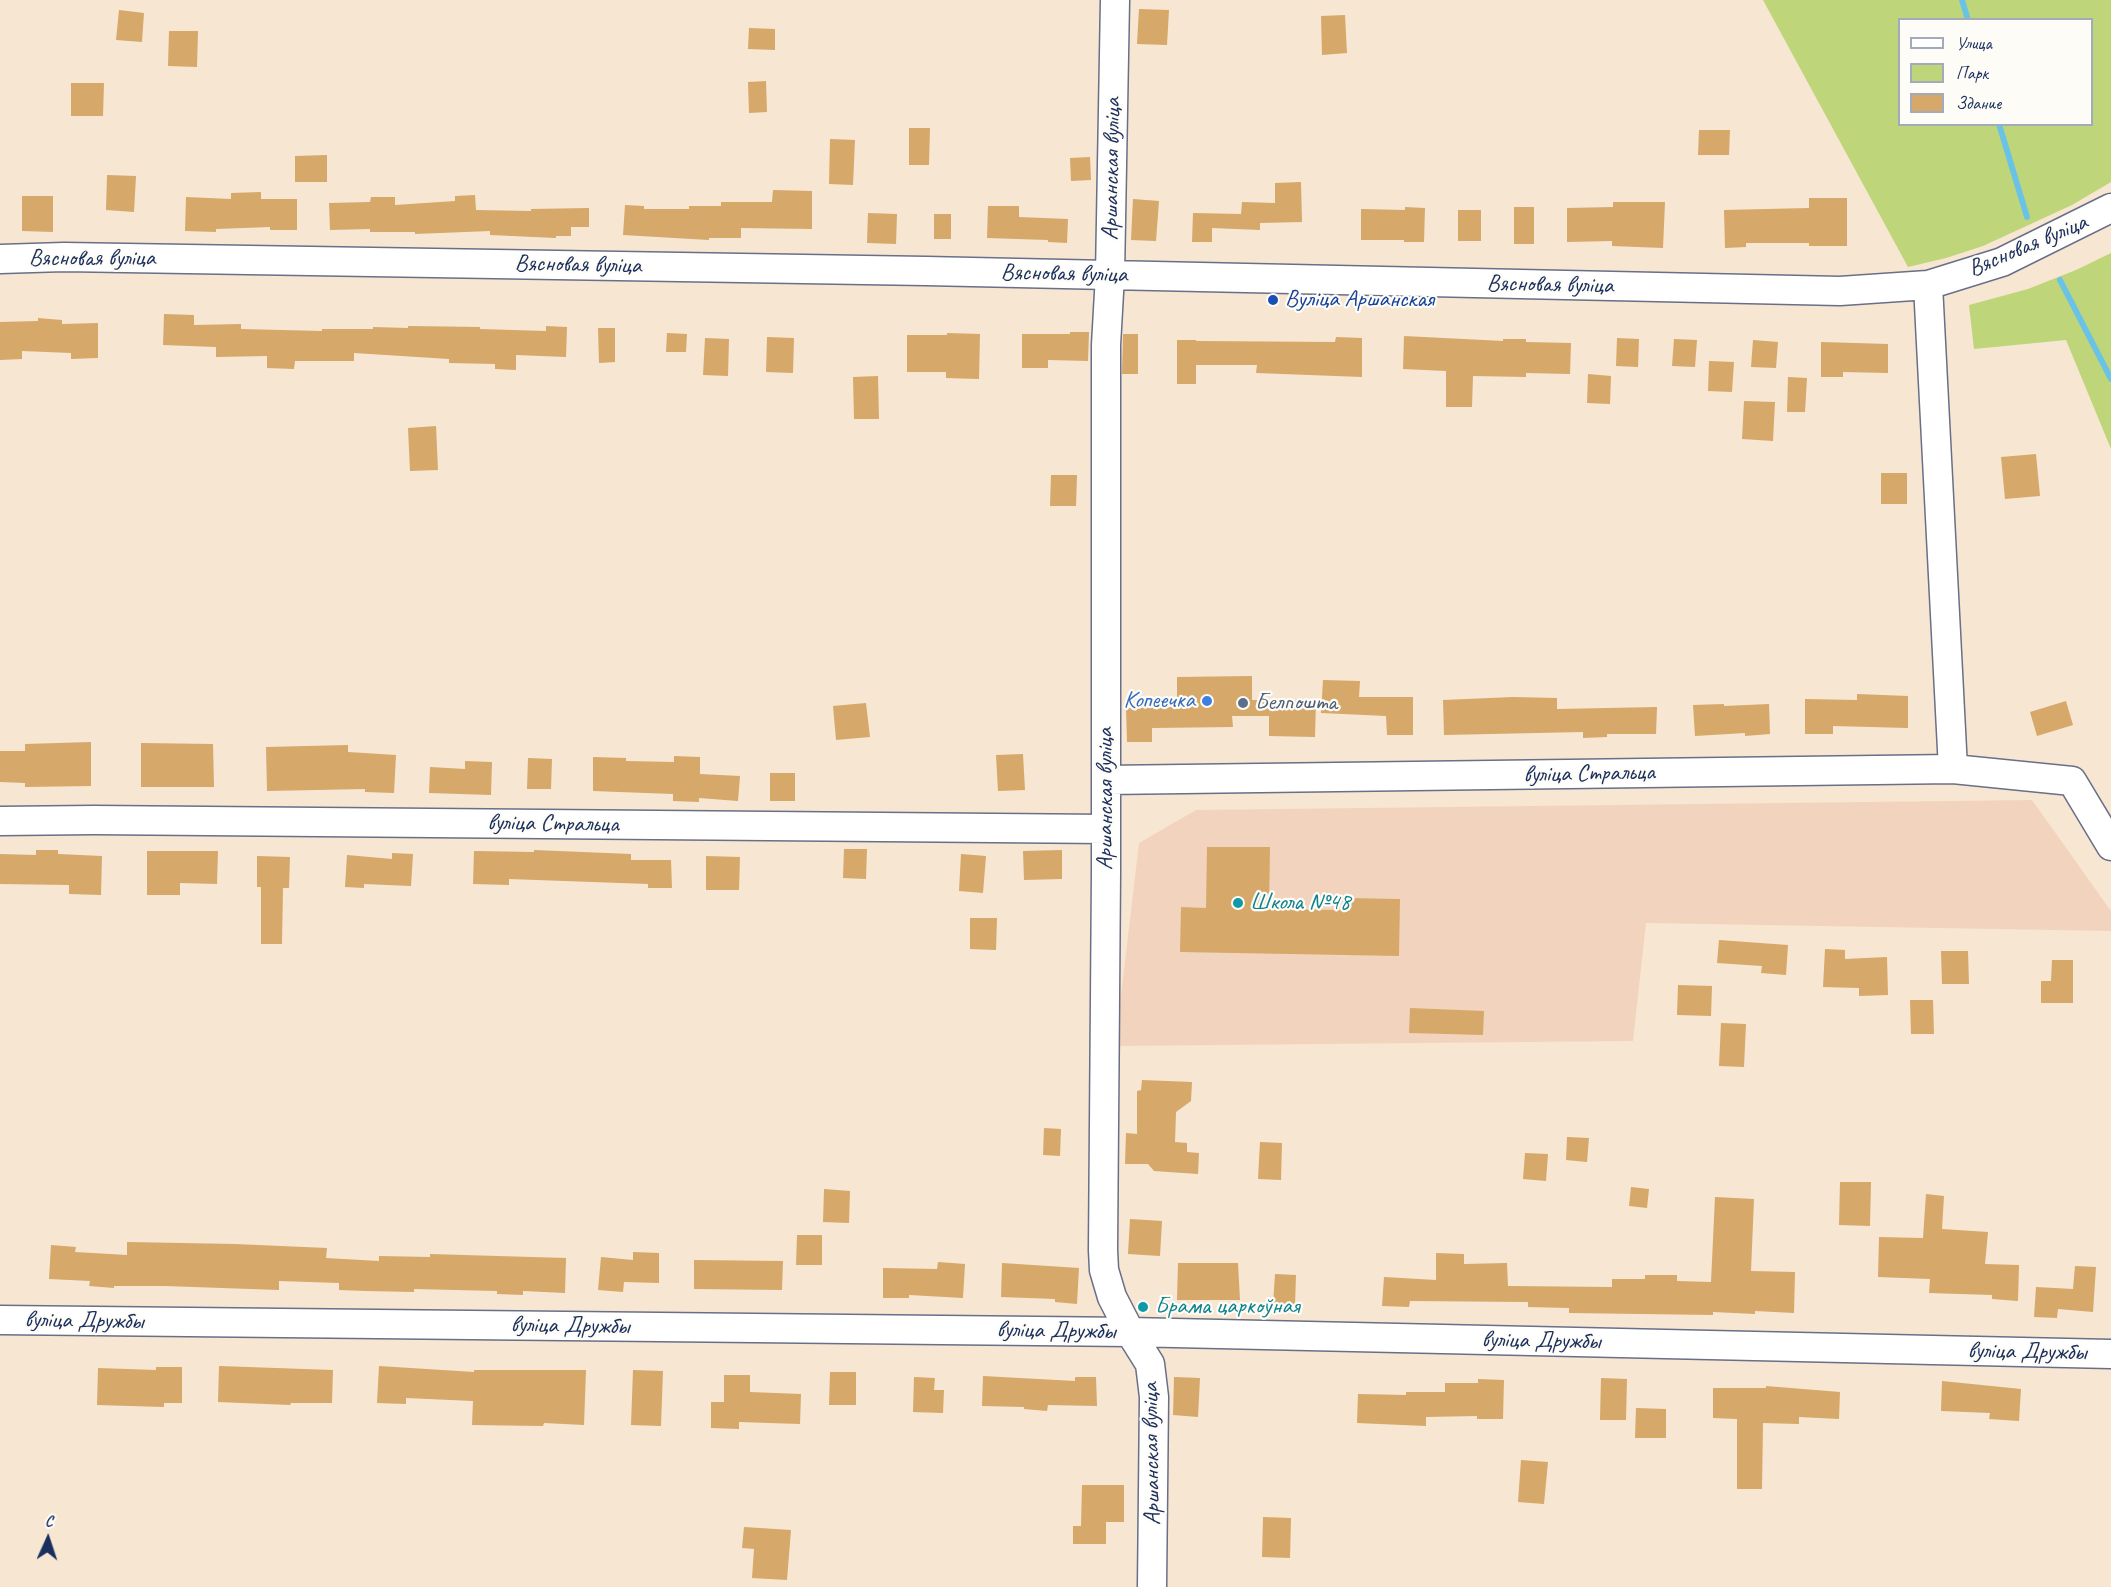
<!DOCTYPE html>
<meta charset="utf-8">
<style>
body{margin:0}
#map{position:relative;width:2111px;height:1587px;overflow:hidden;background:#f7e6d2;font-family:Caveat,sans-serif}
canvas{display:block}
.legend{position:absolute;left:1898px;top:18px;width:195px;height:108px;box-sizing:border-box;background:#fdfcf7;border:2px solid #a3aaba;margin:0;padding:8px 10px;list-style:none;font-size:18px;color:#1b2f5e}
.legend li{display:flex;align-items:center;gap:12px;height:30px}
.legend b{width:30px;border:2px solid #a3aaba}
.north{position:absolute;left:18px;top:1509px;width:60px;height:60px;-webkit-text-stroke:4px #fdfcf7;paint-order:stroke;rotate:3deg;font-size:16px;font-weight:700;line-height:24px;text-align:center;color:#1b2f5e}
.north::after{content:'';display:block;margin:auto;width:21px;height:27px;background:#1b2f5e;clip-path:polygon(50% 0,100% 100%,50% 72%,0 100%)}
</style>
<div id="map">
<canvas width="2111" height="1587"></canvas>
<ul class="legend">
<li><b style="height:8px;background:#fff"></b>Улица</li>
<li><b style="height:16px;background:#bfd579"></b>Парк</li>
<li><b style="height:16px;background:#d6a869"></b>Здание</li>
</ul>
<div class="north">С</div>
</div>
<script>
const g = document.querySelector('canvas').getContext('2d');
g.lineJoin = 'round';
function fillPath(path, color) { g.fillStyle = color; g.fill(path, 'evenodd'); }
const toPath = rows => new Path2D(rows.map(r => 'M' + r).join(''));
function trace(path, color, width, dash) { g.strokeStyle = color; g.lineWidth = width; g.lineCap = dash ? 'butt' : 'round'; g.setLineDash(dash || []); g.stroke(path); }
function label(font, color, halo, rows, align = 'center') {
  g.font = font + ' Caveat,sans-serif'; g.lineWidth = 4.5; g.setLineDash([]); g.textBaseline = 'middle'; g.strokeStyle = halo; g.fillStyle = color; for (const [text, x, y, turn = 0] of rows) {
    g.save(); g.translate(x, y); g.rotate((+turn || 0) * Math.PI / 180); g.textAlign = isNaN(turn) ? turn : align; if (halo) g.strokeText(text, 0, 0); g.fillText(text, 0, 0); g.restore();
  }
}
fillPath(toPath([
 [2032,800,2111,911,2111,931,1646,923,1633,1041,1115,1046,1139,843,1196,810]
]), '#f2d4be');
fillPath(toPath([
 [1763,0,2111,0,2111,182,2072,205,1983,246,1946,258,1908,267],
 [1900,20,2092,20,2092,124,1900,124],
 [2111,253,2111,449,2066,340,1974,349,1969,305,2028,289,2076,270]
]), '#bfd579');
trace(toPath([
 [1962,0,1968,20],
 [1999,124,2027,217],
 [2060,280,2111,379]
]), '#6ac3e7', 6);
fillPath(toPath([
 [1139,9,1169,10,1167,45,1137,44],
 [119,10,144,13,142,42,116,40],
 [1345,15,1347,53,1322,55,1321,16],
 [749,28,775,29,775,50,748,49],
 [169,31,198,31,197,67,168,66],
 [766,81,767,112,749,113,748,82],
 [71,83,104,83,103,116,71,116],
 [909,128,930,128,929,165,909,165],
 [1699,130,1730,130,1729,155,1698,155],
 [830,139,855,140,853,185,829,184],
 [327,155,327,182,295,182,295,156],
 [1090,157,1091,180,1071,181,1070,158],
 [107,175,136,176,134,212,106,210],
 [1301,182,1302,222,1260,223,1260,230,1212,228,1212,242,1192,242,1193,213,1241,214,1242,202,1275,203,1275,183],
 [773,190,812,191,812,229,741,228,741,238,709,238,709,240,623,235,625,205,644,206,644,209,689,209,689,206,721,206,721,202,772,202],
 [261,192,261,199,297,199,297,230,270,230,270,227,216,229,216,232,185,231,186,197,231,199,231,193],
 [475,195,476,210,531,211,531,209,589,208,589,227,571,227,571,236,556,236,556,238,490,235,490,231,415,234,415,232,370,232,370,229,330,230,329,203,370,202,371,197,395,197,395,205,455,201,455,196],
 [22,196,53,196,53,232,22,231],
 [1809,198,1847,198,1847,246,1809,246,1809,243,1746,243,1746,247,1725,248,1724,210,1809,208],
 [1133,199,1159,201,1156,241,1131,240],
 [1613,202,1665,202,1663,248,1612,246,1612,241,1567,242,1567,208,1613,207],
 [988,206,1019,206,1019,217,1068,219,1067,243,1048,242,1048,240,987,238],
 [1405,207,1425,208,1424,242,1404,242,1404,240,1361,240,1361,209,1405,210],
 [1514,207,1534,207,1534,244,1514,244],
 [1458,210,1481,210,1481,241,1458,241],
 [868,213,897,214,896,244,867,243],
 [934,214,951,214,951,239,934,239],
 [164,314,194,315,194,325,241,324,241,329,322,331,322,329,373,329,373,327,408,328,408,326,480,327,480,329,546,331,546,326,567,327,566,357,516,355,516,370,495,369,495,364,449,363,449,359,354,353,354,361,295,361,294,369,267,368,267,356,216,357,216,347,163,345],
 [38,318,62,320,62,324,98,323,98,358,71,359,71,353,22,351,22,359,0,360,0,322,38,321],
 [598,328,615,328,615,362,599,363],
 [1070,332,1089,332,1088,361,1048,360,1048,368,1022,368,1022,334,1070,334],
 [667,333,687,334,686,352,666,352],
 [947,333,980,334,979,379,946,378,946,372,907,372,907,335,947,335],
 [1123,334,1138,334,1138,374,1122,374],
 [1404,336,1503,341,1503,339,1526,339,1526,342,1571,343,1570,374,1526,373,1526,377,1473,376,1472,407,1446,407,1446,371,1403,369],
 [767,337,794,338,793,373,766,372],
 [1336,337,1362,338,1362,377,1256,373,1257,365,1196,365,1196,384,1177,384,1177,340,1196,340,1196,341,1335,342],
 [705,338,729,339,728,376,703,375],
 [1617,338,1639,339,1638,367,1616,366],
 [1674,339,1697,340,1695,367,1672,366],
 [1753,340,1778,342,1776,368,1751,367],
 [1821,342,1888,344,1888,373,1843,372,1843,377,1821,377],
 [1709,361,1734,362,1732,392,1708,391],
 [1588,374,1611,376,1610,404,1587,403],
 [878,376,879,419,854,419,853,377],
 [1788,377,1807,378,1805,412,1787,412],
 [1744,401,1775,402,1773,441,1742,439],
 [436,426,438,470,410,471,408,428],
 [2036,454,2040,496,2005,499,2001,457],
 [1881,473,1907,473,1907,504,1881,504],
 [1051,475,1077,475,1076,506,1050,506],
 [1252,676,1252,700,1316,701,1315,737,1269,736,1269,716,1232,716,1233,727,1152,728,1152,742,1127,742,1126,708,1177,707,1177,677],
 [1323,680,1360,681,1359,697,1413,697,1413,735,1387,735,1386,716,1321,713],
 [1857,694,1908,696,1908,728,1833,726,1833,734,1805,734,1805,699,1857,700],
 [1513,697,1557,698,1557,709,1657,707,1656,734,1607,734,1607,737,1583,738,1583,732,1444,735,1443,700],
 [2066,701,2073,725,2037,736,2030,712],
 [866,703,870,737,836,740,833,706],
 [1724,704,1724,706,1769,704,1770,734,1745,736,1745,733,1695,736,1693,705],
 [91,742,91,786,25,787,25,783,0,782,0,751,25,751,25,744],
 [141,743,213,744,214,787,141,787],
 [348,745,348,752,396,755,394,793,365,792,365,789,267,791,266,747],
 [1023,754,1025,790,998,791,996,755],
 [674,756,700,757,700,774,740,776,738,801,699,798,699,802,673,801,673,794,593,791,593,757,626,758,626,761,674,762],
 [528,758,552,759,551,789,527,789],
 [465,761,492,762,491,795,429,793,430,767,465,769],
 [770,773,795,773,795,801,770,801],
 [1207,847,1270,847,1269,909,1345,910,1345,898,1400,899,1399,956,1180,952,1181,907,1206,908],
 [844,849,867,849,866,879,843,878],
 [36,850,58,850,58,854,102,856,101,895,69,894,69,885,0,884,0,854,36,855],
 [534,850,631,854,631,860,671,860,672,888,648,888,648,884,509,879,509,885,473,884,474,851,534,852],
 [1062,850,1062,879,1024,880,1023,851],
 [147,851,218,851,217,884,180,883,180,895,147,895],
 [392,853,413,854,411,886,364,884,364,888,345,887,347,855,392,859],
 [961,854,986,856,983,893,959,891],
 [257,856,290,857,289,888,283,888,282,944,261,944,261,887,257,887],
 [706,856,740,857,739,890,706,890],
 [970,918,997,918,996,950,970,949],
 [1719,940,1788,945,1786,975,1761,973,1762,966,1717,963],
 [1825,949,1845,950,1845,959,1887,957,1888,995,1859,996,1859,988,1823,987],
 [1941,951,1968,951,1969,984,1942,984],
 [2052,960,2073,960,2073,1003,2041,1003,2041,981,2051,981],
 [1678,985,1712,986,1711,1016,1677,1015],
 [1910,1000,1933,1000,1934,1034,1911,1034],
 [1410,1008,1484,1011,1483,1035,1409,1033],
 [1721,1023,1746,1024,1744,1067,1719,1066],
 [1142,1080,1192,1082,1191,1101,1176,1112,1175,1142,1187,1143,1187,1152,1199,1153,1198,1174,1154,1171,1148,1164,1125,1164,1126,1133,1137,1134,1137,1091,1141,1090],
 [1044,1128,1061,1129,1060,1156,1043,1155],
 [1567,1137,1589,1138,1587,1162,1566,1160],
 [1260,1142,1282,1143,1281,1180,1258,1179],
 [1525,1153,1548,1154,1546,1181,1523,1179],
 [1840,1182,1871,1182,1870,1226,1839,1225],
 [1631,1187,1649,1189,1647,1208,1629,1206],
 [824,1189,850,1191,849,1223,823,1222],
 [1926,1194,1944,1196,1942,1229,1988,1232,1985,1264,2019,1265,2018,1301,1992,1299,1992,1295,1929,1293,1930,1279,1878,1277,1879,1237,1923,1238],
 [1715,1197,1754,1199,1751,1271,1795,1272,1794,1313,1755,1311,1755,1314,1713,1312,1713,1315,1569,1313,1569,1308,1528,1307,1528,1302,1410,1301,1409,1307,1382,1306,1384,1277,1436,1280,1436,1253,1464,1254,1464,1264,1507,1263,1508,1286,1612,1287,1612,1279,1645,1279,1645,1275,1677,1275,1677,1281,1711,1282],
 [1130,1219,1162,1221,1160,1256,1128,1254],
 [797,1235,822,1235,822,1265,796,1265],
 [127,1242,235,1244,327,1248,326,1258,379,1261,379,1256,430,1257,430,1254,566,1258,565,1293,523,1291,523,1295,497,1294,497,1291,414,1289,414,1292,366,1291,339,1290,339,1283,279,1281,279,1290,165,1286,114,1286,114,1288,89,1286,90,1281,49,1279,51,1245,76,1247,75,1252,127,1255],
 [633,1252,659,1253,659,1283,624,1282,623,1292,598,1290,601,1257,633,1260],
 [694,1260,783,1261,782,1290,694,1289],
 [938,1262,965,1264,963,1298,909,1295,909,1298,883,1298,883,1268,937,1269],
 [1002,1263,1079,1268,1077,1304,1055,1302,1055,1299,1001,1297],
 [1178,1263,1238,1263,1240,1300,1177,1300],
 [2075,1266,2096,1267,2093,1312,2058,1309,2057,1318,2034,1317,2036,1287,2073,1289],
 [1275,1274,1296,1275,1295,1306,1273,1305],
 [219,1366,333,1370,332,1403,291,1403,290,1405,218,1402],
 [379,1366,474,1372,474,1370,586,1370,584,1425,544,1423,543,1426,472,1425,473,1401,406,1398,406,1404,377,1403],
 [156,1367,182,1367,182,1403,164,1403,164,1407,97,1405,98,1368,156,1370],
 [633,1370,663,1371,661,1426,631,1425],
 [830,1372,856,1372,856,1405,829,1405],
 [724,1375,750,1375,750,1392,801,1394,800,1424,739,1422,739,1429,711,1428,711,1402,724,1402],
 [983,1376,1075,1381,1075,1377,1096,1377,1097,1406,1048,1405,1047,1411,1024,1409,1024,1407,982,1406],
 [914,1377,935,1378,934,1390,944,1390,943,1413,913,1412],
 [1174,1377,1200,1378,1198,1417,1173,1415],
 [1601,1378,1627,1379,1626,1420,1600,1420],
 [1478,1379,1504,1380,1503,1419,1477,1419,1477,1416,1426,1417,1426,1426,1357,1423,1358,1394,1406,1395,1406,1392,1445,1392,1445,1383,1478,1383],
 [1942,1381,2021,1389,2019,1421,1989,1419,1990,1413,1941,1411],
 [1766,1386,1840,1392,1839,1419,1799,1417,1799,1424,1763,1423,1762,1489,1737,1489,1737,1419,1713,1418,1713,1388,1766,1388],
 [1636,1408,1666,1409,1666,1438,1635,1438],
 [1521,1460,1548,1462,1544,1504,1518,1502],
 [1082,1485,1124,1485,1124,1522,1106,1522,1106,1544,1073,1544,1073,1526,1081,1526],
 [1263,1517,1291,1518,1290,1558,1262,1557],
 [744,1527,791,1530,787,1580,752,1578,754,1549,742,1548]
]), '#d6a869');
const minor = toPath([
 [1115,0,1110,275,1106,345,1106,872,1103,1250,1104,1270,1112,1297,1130,1332,1150,1364,1154,1397,1152,1587],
 [0,259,64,257,926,271,1840,291,1928,285,2002,262,2111,208],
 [1928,285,1953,769],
 [1106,780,1953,769,2072,781,2111,846],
 [0,821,94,820,1106,829],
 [0,1320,1130,1332,2111,1354]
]);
trace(minor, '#686f87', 31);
trace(minor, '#fff', 28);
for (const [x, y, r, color] of [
 [1273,300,6,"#1a4fb4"],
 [1207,701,6,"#3f7fe0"],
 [1243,703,6,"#5c6f8a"],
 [1238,903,6,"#0f9aa8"],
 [1143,1307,6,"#0f9aa8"]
]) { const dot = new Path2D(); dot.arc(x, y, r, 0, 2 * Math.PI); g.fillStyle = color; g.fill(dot); trace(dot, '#fdfcf7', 2); }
label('24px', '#1b2f5e', '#fdfcf7', [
 ["Аршанская вуліца",1112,169,-89],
 ["Вясновая вуліца",2028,246,-23],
 ["Вясновая вуліца",92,259],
 ["Вясновая вуліца",578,265,1],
 ["Вясновая вуліца",1064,274,1],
 ["Вясновая вуліца",1550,285,1],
 ["вуліца Стральца",1589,774,-1],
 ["Аршанская вуліца",1106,799,-90],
 ["вуліца Стральца",553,824,1],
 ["вуліца Дружбы",84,1321,1],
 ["вуліца Дружбы",570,1326,1],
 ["вуліца Дружбы",1056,1331,1],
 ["вуліца Дружбы",1541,1341,1],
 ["вуліца Дружбы",2027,1352,1],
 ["Аршанская вуліца",1152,1454,-91]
]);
label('24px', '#164399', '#fdfcf7', [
 ["Вуліца Аршанская",1285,300]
], 'left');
label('24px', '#366cbe', '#fdfcf7', [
 ["Копеечка",1195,701]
], 'right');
label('24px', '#4e5e75', '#fdfcf7', [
 ["Белпошта",1255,703]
], 'left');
label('24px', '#0d838f', '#fdfcf7', [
 ["Школа №48",1250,903],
 ["Брама царкоўная",1155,1307]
], 'left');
</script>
